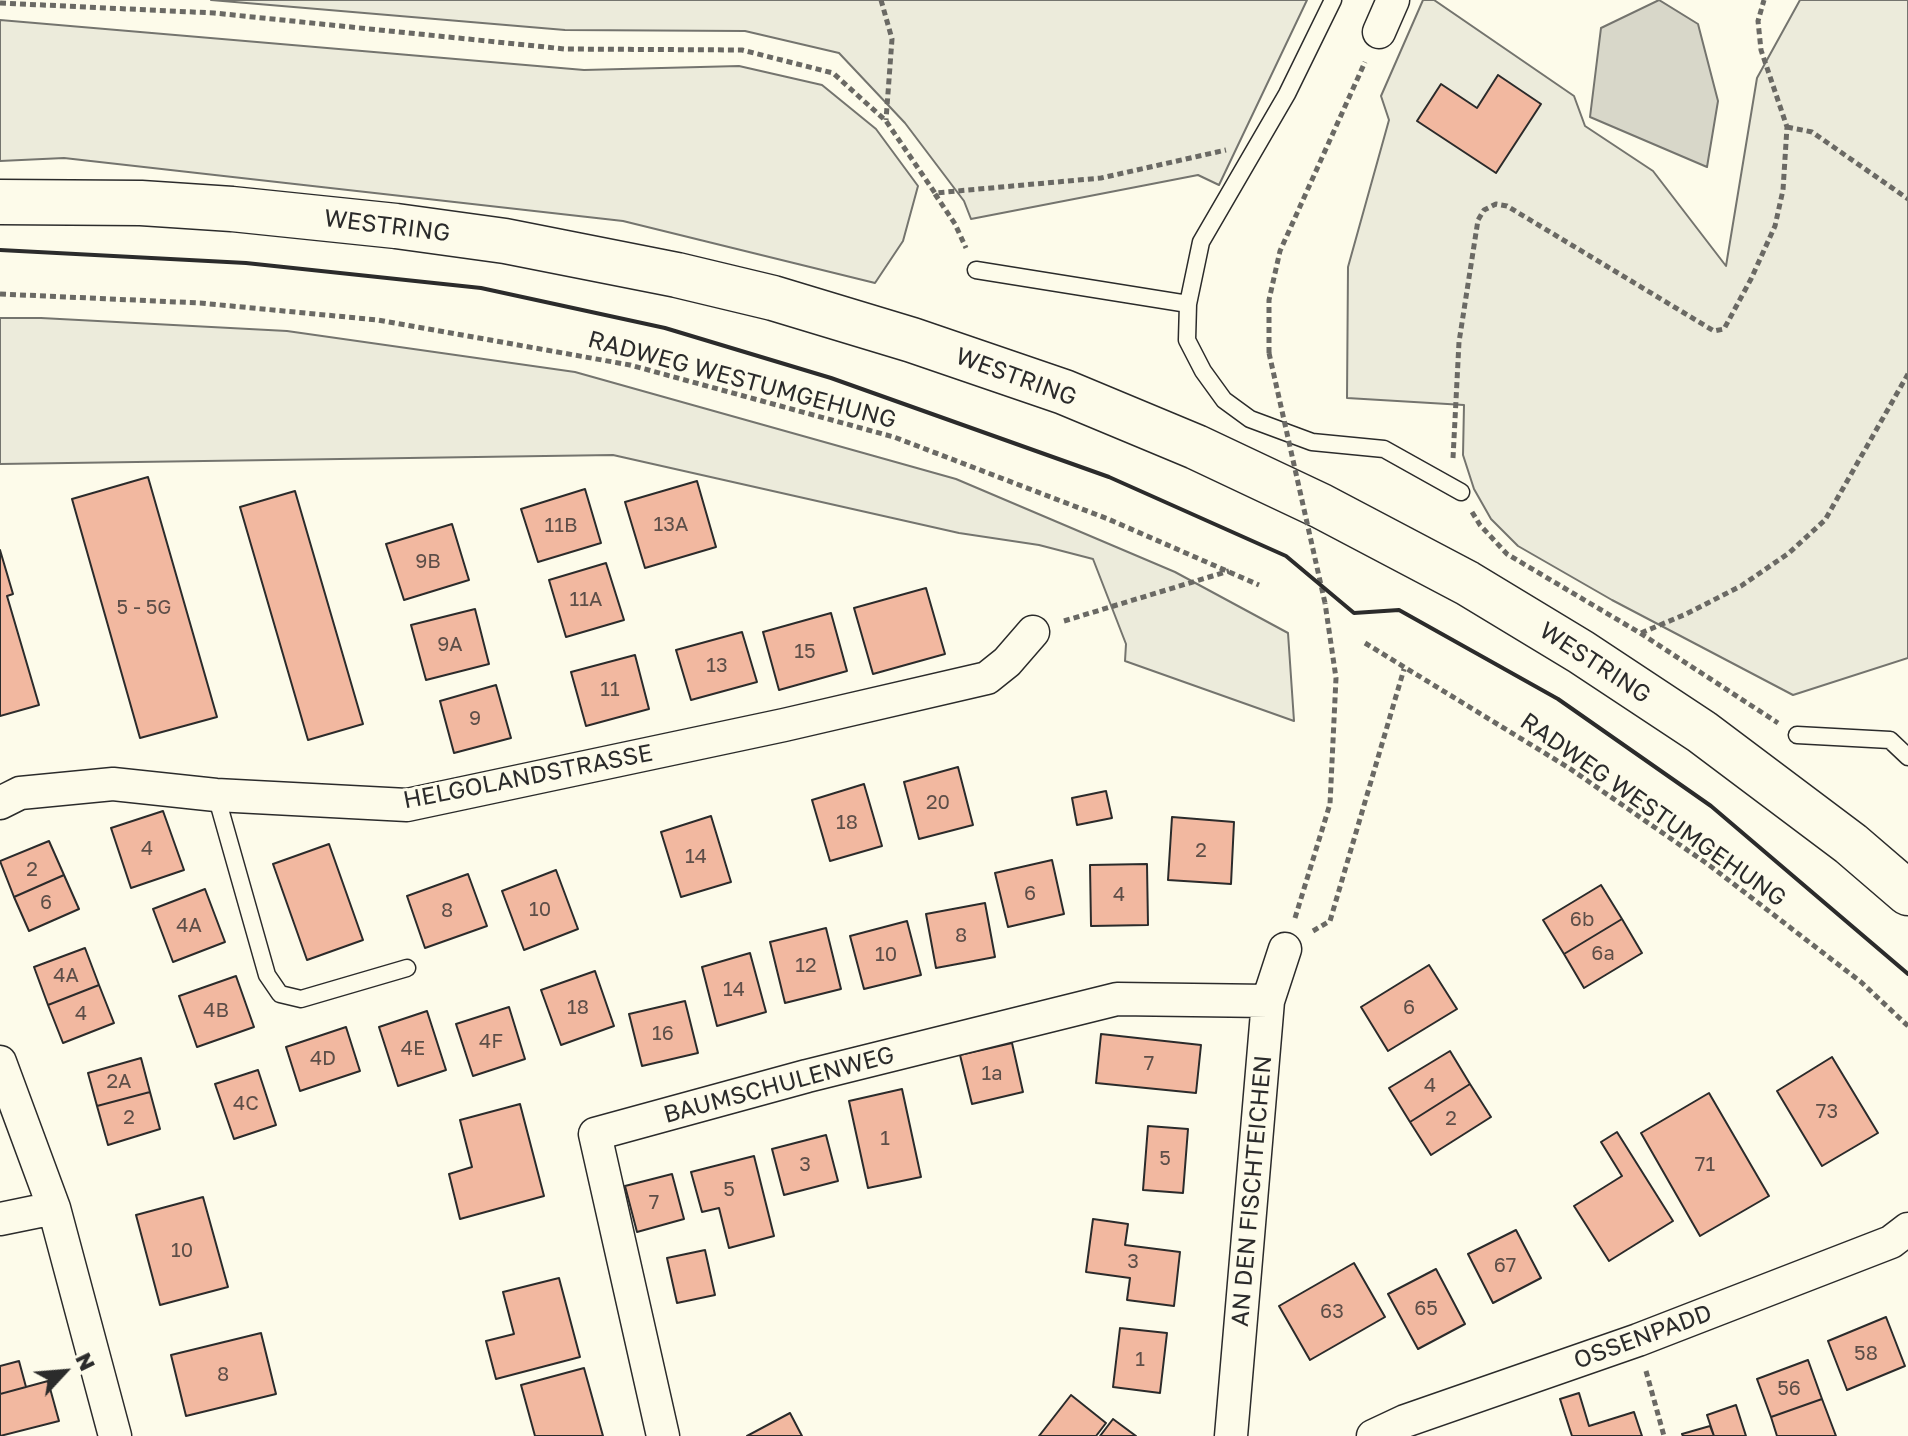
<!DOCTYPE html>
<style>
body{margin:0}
#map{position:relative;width:1908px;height:1436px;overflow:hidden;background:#fdfbea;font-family:"Golos Text",sans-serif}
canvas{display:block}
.north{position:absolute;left:24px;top:1332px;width:80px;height:80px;-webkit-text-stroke:6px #fdfbea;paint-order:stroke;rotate:64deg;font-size:22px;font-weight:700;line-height:32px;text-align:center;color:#2b2b2b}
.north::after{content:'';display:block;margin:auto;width:28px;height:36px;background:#2b2b2b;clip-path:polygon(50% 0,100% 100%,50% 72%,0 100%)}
</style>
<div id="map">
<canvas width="1908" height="1436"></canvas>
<div class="north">N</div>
</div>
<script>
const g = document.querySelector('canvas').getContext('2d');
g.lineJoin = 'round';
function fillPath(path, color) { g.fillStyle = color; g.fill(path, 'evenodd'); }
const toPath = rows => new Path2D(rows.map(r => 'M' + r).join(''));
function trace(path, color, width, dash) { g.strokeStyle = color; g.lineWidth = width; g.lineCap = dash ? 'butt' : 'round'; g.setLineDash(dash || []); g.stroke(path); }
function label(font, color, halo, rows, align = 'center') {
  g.font = font + ' "Golos Text",sans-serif'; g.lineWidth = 6; g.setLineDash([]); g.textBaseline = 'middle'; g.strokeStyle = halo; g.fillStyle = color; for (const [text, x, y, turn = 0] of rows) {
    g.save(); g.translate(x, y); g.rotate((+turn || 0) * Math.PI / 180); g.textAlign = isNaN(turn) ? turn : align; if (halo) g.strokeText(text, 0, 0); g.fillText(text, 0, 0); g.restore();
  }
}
const green = toPath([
 [211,0,1307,0,1219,185,1198,175,971,219,964,201,905,123,839,53,745,31,565,30,211,0],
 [1423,0,1434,0,1574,96,1585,126,1653,171,1726,266,1757,78,1800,0,1908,0,1908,658,1793,695,1612,600,1518,546,1491,519,1474,489,1463,455,1464,405,1347,398,1348,267,1389,120,1381,96,1423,0],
 [0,20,584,70,739,66,822,85,876,129,918,186,903,241,875,283,623,221,64,158,0,161,0,20],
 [0,318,41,318,287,331,575,372,956,479,1175,572,1288,633,1294,721,1125,661,1126,644,1093,559,1039,545,959,533,613,455,0,464,0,318]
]);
fillPath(green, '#ecebdb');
trace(green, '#74746e', 2);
const water = toPath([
 [1659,0,1698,24,1718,101,1707,167,1590,117,1601,28,1659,0]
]);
fillPath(water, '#d8d7c9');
trace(water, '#74746e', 2);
const building = toPath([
 [1498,75,1541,104,1496,173,1417,121,1441,84,1477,108,1498,75],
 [148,477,217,717,140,738,72,499,148,477],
 [697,481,716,547,645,568,625,502,697,481],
 [585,489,601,543,538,562,521,509,585,489],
 [295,491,363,724,308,740,240,507,295,491],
 [452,524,469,580,404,600,386,544,452,524],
 [0,550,13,594,7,596,39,705,0,716,0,550],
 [606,563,624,620,566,637,549,580,606,563],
 [926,588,945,654,873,674,854,608,926,588],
 [475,609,489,664,426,680,411,625,475,609],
 [831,613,847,671,779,690,763,632,831,613],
 [742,632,757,682,691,700,676,650,742,632],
 [635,655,649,709,586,726,571,672,635,655],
 [496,685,511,738,454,753,440,701,496,685],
 [958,767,973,825,919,839,904,782,958,767],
 [864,784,882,846,830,861,812,800,864,784],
 [1106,791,1112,818,1077,825,1072,798,1106,791],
 [163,811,184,870,131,888,111,828,163,811],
 [711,816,731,882,681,897,661,832,711,816],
 [1172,817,1234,822,1231,884,1168,880,1172,817],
 [49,841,64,875,14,897,0,861,49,841],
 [329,844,363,940,307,960,273,864,329,844],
 [1052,860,1064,914,1008,927,995,873,1052,860],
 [1147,864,1148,925,1091,926,1090,865,1147,864],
 [556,870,578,929,524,950,502,891,556,870],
 [468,874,487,926,425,948,407,896,468,874],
 [64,875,79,909,29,931,14,897,64,875],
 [1601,885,1622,919,1564,954,1543,920,1601,885],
 [205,889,225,942,173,962,153,909,205,889],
 [985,903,995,957,936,968,926,914,985,903],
 [1622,919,1642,953,1584,988,1564,954,1622,919],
 [907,921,921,975,864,989,850,936,907,921],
 [826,928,841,989,785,1003,770,942,826,928],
 [85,948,99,985,48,1005,34,967,85,948],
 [750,953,766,1012,717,1026,702,967,750,953],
 [1429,965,1457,1009,1388,1051,1361,1007,1429,965],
 [595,971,614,1026,561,1045,541,990,595,971],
 [236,976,254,1027,197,1047,179,996,236,976],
 [99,985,114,1023,63,1043,48,1005,99,985],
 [685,1001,698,1053,642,1066,629,1014,685,1001],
 [509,1007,525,1059,473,1076,456,1024,509,1007],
 [427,1011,446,1070,398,1086,379,1027,427,1011],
 [346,1027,360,1071,300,1091,286,1047,346,1027],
 [1101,1034,1201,1045,1196,1093,1096,1083,1101,1034],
 [1012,1043,1023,1092,972,1104,960,1055,1012,1043],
 [1450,1051,1470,1084,1410,1122,1389,1088,1450,1051],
 [1832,1057,1878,1133,1822,1166,1777,1091,1832,1057],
 [141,1058,150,1092,97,1106,88,1073,141,1058],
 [258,1070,276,1125,234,1139,215,1084,258,1070],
 [1470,1084,1491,1117,1431,1155,1410,1122,1470,1084],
 [902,1089,921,1177,868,1188,849,1101,902,1089],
 [150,1092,160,1129,108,1145,97,1106,150,1092],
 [1709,1093,1769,1196,1700,1236,1641,1133,1709,1093],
 [520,1104,544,1196,460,1219,449,1174,472,1167,460,1120,520,1104],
 [1148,1126,1188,1129,1183,1193,1143,1190,1148,1126],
 [1617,1132,1673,1221,1609,1261,1574,1206,1622,1176,1601,1142,1617,1132],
 [826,1135,838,1181,784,1195,772,1149,826,1135],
 [754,1156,774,1236,729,1248,719,1208,702,1212,691,1172,754,1156],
 [672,1174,684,1219,637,1232,625,1186,672,1174],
 [203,1197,228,1287,160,1305,136,1215,203,1197],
 [1093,1219,1128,1224,1125,1245,1180,1252,1174,1306,1127,1300,1130,1278,1086,1272,1093,1219],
 [1516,1230,1541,1278,1493,1303,1468,1254,1516,1230],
 [705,1250,715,1295,677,1303,667,1258,705,1250],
 [1354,1263,1385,1317,1310,1360,1279,1306,1354,1263],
 [1436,1269,1465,1324,1418,1349,1388,1294,1436,1269],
 [559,1278,580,1357,496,1379,486,1341,514,1334,503,1292,559,1278],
 [1886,1317,1905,1366,1847,1390,1828,1341,1886,1317],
 [1120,1328,1167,1333,1160,1393,1113,1387,1120,1328],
 [261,1333,276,1394,186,1416,171,1355,261,1333],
 [1808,1360,1822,1399,1771,1417,1757,1379,1808,1360],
 [19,1361,26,1387,0,1394,0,1366,19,1361],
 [584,1368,603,1436,535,1436,521,1385,584,1368],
 [48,1381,59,1421,0,1436,0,1394,48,1381],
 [1579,1393,1589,1426,1634,1412,1642,1436,1572,1436,1560,1399,1579,1393],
 [1071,1395,1106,1423,1096,1436,1039,1436,1071,1395],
 [1822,1399,1836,1436,1777,1436,1771,1417,1822,1399],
 [1736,1405,1746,1436,1714,1436,1707,1415,1736,1405],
 [790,1413,802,1436,747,1436,790,1413],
 [1113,1419,1136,1436,1100,1436,1113,1419],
 [1710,1426,1714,1436,1683,1436,1682,1434,1710,1426]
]);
fillPath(building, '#f2b8a0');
trace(building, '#2b2b2b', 2);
const lane = toPath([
 [1333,0,1287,94,1201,242,1188,304,1187,340,1203,371,1224,400,1250,419,1312,442,1384,449,1461,492],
 [976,270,1188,304],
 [1797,735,1890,740,1908,757],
 [216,795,267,975,280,994,301,999,407,968]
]);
const street = toPath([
 [1379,32,1393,0],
 [0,803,20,793,113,784,216,795,407,805,784,725,987,678,1007,662,1033,632],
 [0,1062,54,1208],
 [0,1219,54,1208,115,1436],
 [663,1436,595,1134,807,1076,1117,999,1268,1001],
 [1231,1436,1268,1001,1285,949],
 [1373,1436,1405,1421,1638,1340,1891,1242,1908,1229]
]);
const primary = toPath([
 [0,202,141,203,232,209,396,226,505,241,677,275,773,298,912,340,1064,392,1196,447,1321,506,1467,583,1581,652,1702,732,1851,844,1908,893]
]);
trace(lane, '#2b2b2b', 19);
trace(street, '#2b2b2b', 35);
trace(primary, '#2b2b2b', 47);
trace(toPath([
 [881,0,892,39,886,120],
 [0,3,214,13,565,49,742,50,833,73,886,121,935,193,1101,178,1226,150],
 [1787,127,1812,132,1908,199],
 [935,194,955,224,966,248],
 [0,294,200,303,378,320,630,365,894,437,1108,519,1259,585],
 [1269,353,1269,300,1280,251,1365,62],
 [1453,458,1459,342,1478,220,1484,210,1496,204,1507,206,1714,331,1724,329,1751,279,1775,226,1783,190,1787,127,1761,50,1758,21,1764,0],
 [1472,512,1480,525,1507,554,1640,633,1778,723],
 [1064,621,1229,571],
 [1641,633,1686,614,1741,586,1789,553,1825,520,1908,374],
 [1365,643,1569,768,1709,865,1861,982,1908,1026],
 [1295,918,1330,804,1336,678,1325,603],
 [1313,931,1330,921,1404,669],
 [1646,1371,1664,1436]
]), '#6a6964', 5, [6, 4]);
trace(lane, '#fdfbea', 16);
trace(street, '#fdfbea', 32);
trace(primary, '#fdfbea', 44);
trace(toPath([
 [1269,353,1325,603]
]), '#6a6964', 5, [6, 4]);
trace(toPath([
 [0,250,246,263,481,288,665,328,831,378,1109,477,1286,556,1354,613,1399,610,1558,699,1711,806,1908,974]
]), '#2b2b2b', 4);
label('20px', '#5d4e48', null, [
 ["13A",671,525],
 ["11B",561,526],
 ["9B",428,562],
 ["11A",586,600],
 ["5 - 5G",144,608],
 ["9A",450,645],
 ["15",805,652],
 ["13",717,666],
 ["11",610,690],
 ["9",475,719],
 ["20",938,803],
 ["18",847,823],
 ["4",147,849],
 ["2",1201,851],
 ["14",696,857],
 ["2",32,870],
 ["6",1030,894],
 ["4",1119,895],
 ["6",46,903],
 ["10",540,910],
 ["8",447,911],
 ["6b",1582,920],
 ["4A",189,926],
 ["8",961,936],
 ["6a",1603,954],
 ["10",886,955],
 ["12",806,966],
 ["4A",66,976],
 ["14",734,990],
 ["18",578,1008],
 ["6",1409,1008],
 ["4B",216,1011],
 ["4",81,1014],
 ["16",663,1034],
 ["4F",491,1042],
 ["4E",413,1049],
 ["4D",323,1059],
 ["7",1149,1064],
 ["1a",992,1074],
 ["2A",119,1082],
 ["4",1430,1086],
 ["4C",246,1104],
 ["73",1827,1112],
 ["2",129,1118],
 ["2",1451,1119],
 ["1",885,1139],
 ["5",1165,1159],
 ["3",805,1165],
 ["71",1705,1165],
 ["5",729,1190],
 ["7",654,1203],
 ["10",182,1251],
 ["3",1133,1262],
 ["67",1505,1266],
 ["65",1426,1309],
 ["63",1332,1312],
 ["58",1866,1354],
 ["1",1140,1360],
 ["8",223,1375],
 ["56",1789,1389]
]);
label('24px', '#2b2b2b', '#fdfbea', [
 ["WESTRING",387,226,7],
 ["WESTRING",1016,377,20],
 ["RADWEG WESTUMGEHUNG",742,380,15],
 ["WESTRING",1595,663,33],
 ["HELGOLANDSTRASSE",528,777,-11],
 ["RADWEG WESTUMGEHUNG",1653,810,35],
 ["BAUMSCHULENWEG",779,1085,-15],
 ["AN DEN FISCHTEICHEN",1252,1191,-85],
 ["OSSENPADD",1643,1337,-20]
]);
</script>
